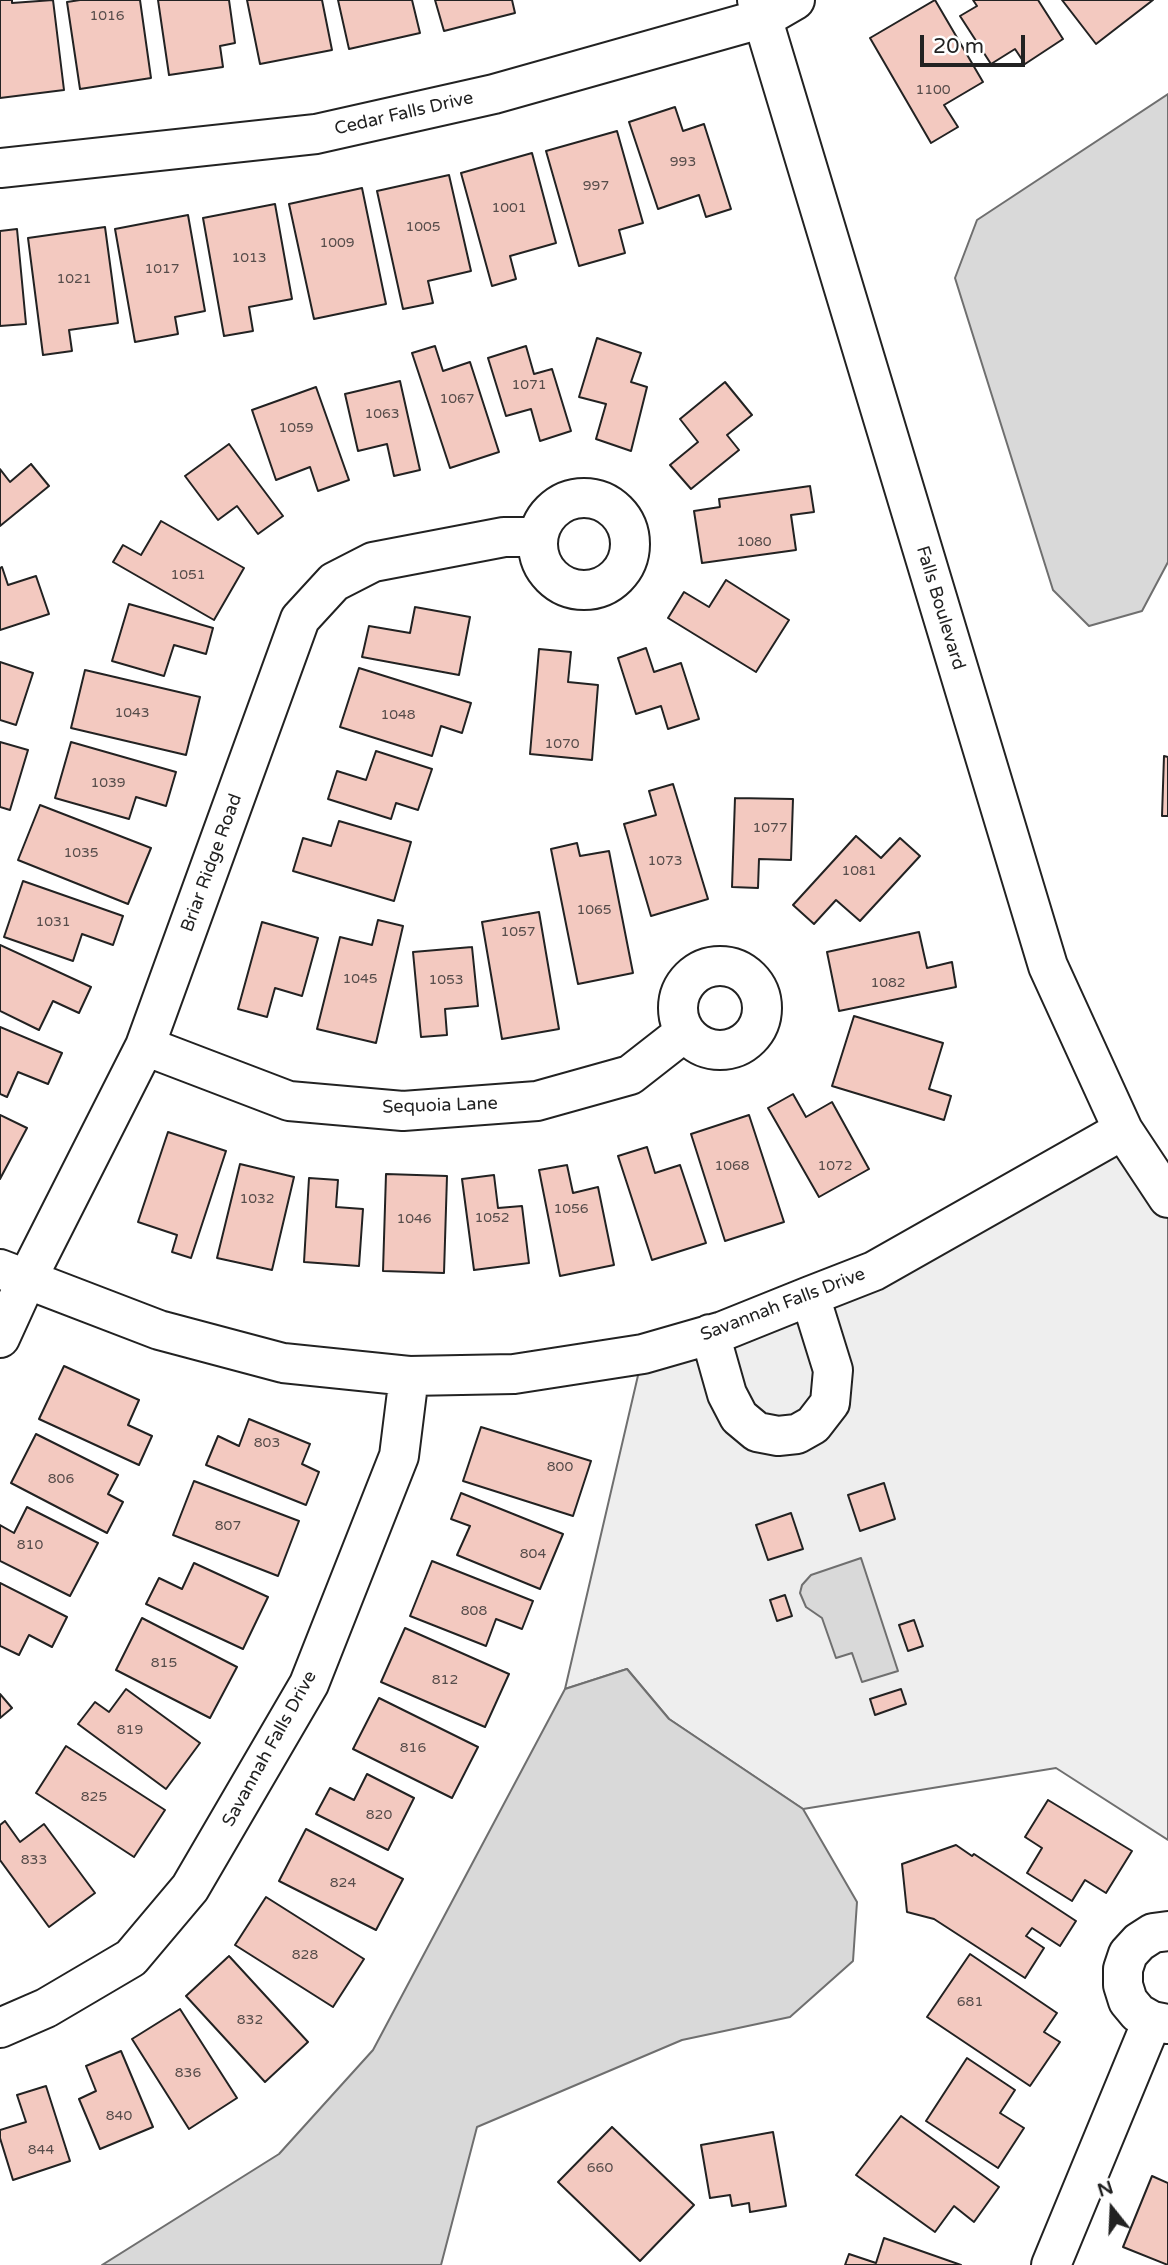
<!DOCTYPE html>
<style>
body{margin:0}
#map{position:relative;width:1168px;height:2265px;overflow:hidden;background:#fff;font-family:"Varela Round",sans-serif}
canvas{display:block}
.north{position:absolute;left:1077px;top:2174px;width:70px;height:70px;-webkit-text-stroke:5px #fff;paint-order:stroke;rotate:342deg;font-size:19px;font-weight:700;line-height:28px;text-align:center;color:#222}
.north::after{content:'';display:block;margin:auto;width:24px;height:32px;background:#222;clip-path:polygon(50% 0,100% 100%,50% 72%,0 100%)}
.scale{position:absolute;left:920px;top:35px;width:105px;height:32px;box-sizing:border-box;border:4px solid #222;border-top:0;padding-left:9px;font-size:21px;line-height:24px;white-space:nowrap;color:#222;-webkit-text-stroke:5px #fff;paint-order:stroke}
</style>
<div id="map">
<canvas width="1168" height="2265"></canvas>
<div class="north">N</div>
<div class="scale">20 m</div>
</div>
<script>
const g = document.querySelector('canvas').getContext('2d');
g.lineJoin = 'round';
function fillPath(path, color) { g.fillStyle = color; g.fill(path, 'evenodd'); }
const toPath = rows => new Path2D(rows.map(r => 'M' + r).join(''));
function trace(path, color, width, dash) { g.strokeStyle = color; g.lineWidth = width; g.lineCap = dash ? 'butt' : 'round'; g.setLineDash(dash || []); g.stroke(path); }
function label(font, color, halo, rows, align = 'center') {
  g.font = font + ' "Varela Round",sans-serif'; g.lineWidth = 5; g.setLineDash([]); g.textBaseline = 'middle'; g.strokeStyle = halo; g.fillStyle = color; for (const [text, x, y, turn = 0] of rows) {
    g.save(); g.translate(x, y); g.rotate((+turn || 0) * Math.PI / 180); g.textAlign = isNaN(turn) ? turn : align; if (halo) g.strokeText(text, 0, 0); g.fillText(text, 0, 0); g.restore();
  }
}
const green = toPath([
 [1123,1130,1168,1198,1168,1840,1056,1768,803,1809,669,1719,627,1669,565,1689,643,1354,723,1331,1123,1130]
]);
fillPath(green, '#eee');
trace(green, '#6f6f6f', 2);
const water = toPath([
 [1168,94,1168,562,1142,611,1089,626,1053,590,955,278,977,220,1168,94],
 [861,1558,898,1671,862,1682,852,1653,836,1658,822,1618,806,1607,800,1593,802,1585,811,1575,861,1558],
 [627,1669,669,1719,803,1809,857,1902,853,1961,790,2017,682,2040,477,2127,441,2265,102,2265,279,2154,373,2050,565,1689,627,1669]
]);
fillPath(water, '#d9d9d9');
trace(water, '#6f6f6f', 2);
const building = toPath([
 [0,0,12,0,12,3,53,0,64,90,0,98,0,0],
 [80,0,140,0,151,78,80,89,67,2,80,0],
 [158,0,229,0,235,43,220,46,223,67,169,75,158,0],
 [247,0,322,0,332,50,260,64,247,0],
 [338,0,412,0,420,33,349,49,338,0],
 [435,0,512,0,515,13,444,31,435,0],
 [935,0,983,82,944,105,958,127,931,143,870,38,935,0],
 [973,0,1038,0,1063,39,1025,64,1015,49,991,64,960,16,977,6,973,0],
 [1062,0,1153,0,1096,44,1062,0],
 [675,107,683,131,704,124,731,209,706,217,699,195,658,209,629,122,675,107],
 [617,131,643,223,619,230,625,253,579,266,546,151,617,131],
 [532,153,556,243,510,256,516,279,492,286,461,173,532,153],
 [449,175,471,271,428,281,433,303,403,309,377,191,449,175],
 [362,188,386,304,314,319,289,204,362,188],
 [275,204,292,299,249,307,253,331,224,336,203,218,275,204],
 [188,215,205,311,175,317,178,334,135,342,115,229,188,215],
 [105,227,118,323,69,330,72,351,43,355,28,238,105,227],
 [17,229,26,324,0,326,0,231,17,229],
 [597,338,641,353,631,382,647,387,631,451,596,439,606,404,579,397,597,338],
 [435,346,443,371,470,362,499,452,450,468,412,353,435,346],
 [526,346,534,374,552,369,571,431,540,441,531,409,506,416,488,358,526,346],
 [400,381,420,470,394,476,387,444,358,451,345,394,400,381],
 [725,382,752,415,727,435,739,450,691,489,670,465,698,442,680,419,725,382],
 [316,387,349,480,318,491,310,467,276,480,252,410,316,387],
 [229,444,283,516,258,534,237,506,218,520,185,476,229,444],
 [31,464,49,486,0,526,0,469,10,482,31,464],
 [810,486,814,512,791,515,796,550,702,563,694,511,720,507,719,499,810,486],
 [161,521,244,568,214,620,113,562,123,545,141,555,161,521],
 [2,567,8,585,36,576,49,614,0,630,0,568,2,567],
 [726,580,789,620,756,672,668,618,684,592,709,607,726,580],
 [129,604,213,628,206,654,174,645,164,676,112,661,129,604],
 [415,607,470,617,459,675,362,657,369,626,410,633,415,607],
 [646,648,654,672,681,663,699,719,668,729,661,706,636,714,618,658,646,648],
 [539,649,571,652,568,682,598,685,592,760,530,754,539,649],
 [0,662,33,673,16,725,0,720,0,662],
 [359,668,471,703,462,733,441,726,432,756,340,727,359,668],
 [85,670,200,697,186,755,71,728,85,670],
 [0,742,28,750,10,810,0,807,0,742],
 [71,742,176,772,166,806,136,797,129,819,55,798,71,742],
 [376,751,432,769,418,810,396,803,391,819,328,799,337,771,366,780,376,751],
 [1164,756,1168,757,1168,816,1162,816,1164,756],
 [673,784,708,899,651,916,624,824,656,815,649,791,673,784],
 [735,798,793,799,791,860,759,859,758,888,732,887,735,798],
 [40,805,151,848,128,904,18,860,40,805],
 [339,821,411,842,394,901,293,871,303,838,331,846,339,821],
 [856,836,881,858,900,838,920,856,860,921,836,900,814,924,793,905,856,836],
 [577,843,580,856,609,851,633,973,578,984,551,849,577,843],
 [23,881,123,916,113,945,82,934,73,961,4,937,23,881],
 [539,912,559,1029,502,1039,482,922,539,912],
 [378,920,403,926,376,1043,317,1029,340,937,372,945,378,920],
 [262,922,318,938,302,996,275,988,267,1017,238,1009,262,922],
 [919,932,927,968,952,962,956,987,839,1011,827,952,919,932],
 [0,945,91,987,79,1013,53,1001,39,1030,0,1011,0,945],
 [472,947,478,1006,445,1009,447,1035,421,1037,413,952,472,947],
 [854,1016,943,1043,929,1089,951,1096,944,1120,832,1086,854,1016],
 [0,1027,62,1053,48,1084,18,1072,7,1097,0,1094,0,1027],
 [793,1094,806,1117,832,1102,869,1169,819,1197,768,1108,793,1094],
 [0,1115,27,1128,0,1179,0,1115],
 [749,1115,784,1222,725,1241,691,1134,749,1115],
 [168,1132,226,1151,191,1258,172,1252,177,1235,138,1222,168,1132],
 [647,1147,655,1173,680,1165,706,1243,652,1260,618,1156,647,1147],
 [240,1164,294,1177,272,1270,217,1258,240,1164],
 [567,1165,573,1193,598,1187,614,1265,560,1276,539,1170,567,1165],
 [386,1174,447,1176,444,1273,383,1271,386,1174],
 [494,1175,498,1208,522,1206,529,1263,474,1270,462,1179,494,1175],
 [309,1178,338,1180,336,1207,363,1209,359,1266,304,1262,309,1178],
 [64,1366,139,1400,128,1425,152,1436,139,1465,39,1419,64,1366],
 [249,1419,310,1444,302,1464,319,1472,306,1505,206,1465,218,1436,239,1446,249,1419],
 [481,1427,591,1461,573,1516,463,1481,481,1427],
 [36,1434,118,1475,108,1494,123,1502,107,1533,11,1483,36,1434],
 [194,1481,299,1521,278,1576,173,1535,194,1481],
 [884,1483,895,1519,860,1531,848,1495,884,1483],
 [461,1493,563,1534,540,1589,457,1555,470,1526,451,1519,461,1493],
 [27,1507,98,1543,70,1596,0,1561,0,1525,14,1533,27,1507],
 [791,1513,803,1549,768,1560,756,1525,791,1513],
 [432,1561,533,1601,522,1629,496,1619,486,1646,410,1616,432,1561],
 [194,1563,268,1597,243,1649,146,1604,159,1578,182,1589,194,1563],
 [0,1583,67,1617,52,1647,29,1635,19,1655,0,1646,0,1583],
 [785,1595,792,1616,777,1621,770,1600,785,1595],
 [142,1618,237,1667,210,1718,116,1670,142,1618],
 [914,1620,923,1646,908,1651,899,1625,914,1620],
 [405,1628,509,1674,485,1727,381,1682,405,1628],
 [126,1689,200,1743,166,1789,78,1724,95,1702,109,1712,126,1689],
 [901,1689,906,1704,875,1715,870,1699,901,1689],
 [0,1694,12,1708,0,1718,0,1694],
 [379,1698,478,1747,452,1798,353,1749,379,1698],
 [66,1746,165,1810,134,1857,36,1793,66,1746],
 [367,1774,414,1798,388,1850,316,1814,330,1788,354,1800,367,1774],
 [1048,1800,1132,1851,1106,1893,1085,1880,1072,1901,1027,1873,1042,1848,1025,1837,1048,1800],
 [5,1821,20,1842,44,1824,95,1893,49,1927,0,1860,0,1825,5,1821],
 [306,1829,403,1879,376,1930,279,1881,306,1829],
 [956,1845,972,1856,974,1854,1076,1921,1060,1946,1032,1928,1026,1936,1044,1948,1025,1978,934,1919,907,1912,902,1864,956,1845],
 [266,1897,364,1959,333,2007,235,1945,266,1897],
 [970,1954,1057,2013,1044,2032,1060,2042,1030,2086,927,2017,970,1954],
 [229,1956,308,2042,265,2082,186,1996,229,1956],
 [180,2009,237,2098,189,2129,132,2039,180,2009],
 [121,2051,153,2127,100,2149,79,2099,96,2091,86,2066,121,2051],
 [967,2058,1015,2090,1000,2113,1024,2128,998,2168,926,2121,967,2058],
 [46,2086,70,2161,13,2180,0,2138,0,2130,26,2122,17,2095,46,2086],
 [901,2116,999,2187,974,2222,954,2206,935,2232,856,2175,901,2116],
 [612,2127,694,2205,640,2261,558,2182,612,2127],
 [773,2132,786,2206,750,2212,749,2203,732,2206,730,2195,710,2198,701,2145,773,2132],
 [1152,2176,1168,2183,1168,2265,1123,2247,1152,2176],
 [884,2238,961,2265,845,2265,849,2254,876,2263,884,2238]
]);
fillPath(building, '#f3c9c0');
trace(building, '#222', 2);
const minor = toPath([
 [757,0,1048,966,1123,1130,1168,1198],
 [0,168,316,134,494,94,764,18,795,0],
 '538 544a46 46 0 1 1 92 0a46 46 0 1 1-92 0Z',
 '678 1008a42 42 0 1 1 84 0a42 42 0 1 1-84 0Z',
 [145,1046,289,1101,403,1111,537,1101,630,1075,685,1032],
 [0,1269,159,1330,283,1363,409,1376,514,1374,643,1354,723,1331,810,1296,874,1271,1123,1130],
 [710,1334,727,1394,739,1417,757,1432,778,1436,797,1434,813,1425,830,1403,833,1370,810,1296],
 [0,1338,26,1281,145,1046,300,619,334,582,373,562,504,537,538,537],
 [1168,1931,1153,1933,1139,1942,1128,1954,1123,1969,1123,1985,1128,2001,1138,2013,1152,2021,1168,2024],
 [0,2028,46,2008,131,1958,190,1888,309,1684,399,1456,409,1376],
 [1051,2265,1152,2021]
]);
trace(minor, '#222', 42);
trace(minor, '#fff', 38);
label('14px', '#564c4a', null, [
 ["1016",107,16],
 ["1100",933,90],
 ["993",683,162],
 ["997",596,186],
 ["1001",509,208],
 ["1005",423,227],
 ["1009",337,243],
 ["1013",249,258],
 ["1017",162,269],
 ["1021",74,279],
 ["1071",529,385],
 ["1067",457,399],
 ["1063",382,414],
 ["1059",296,428],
 ["1080",754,542],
 ["1051",188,575],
 ["1043",132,713],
 ["1048",398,715],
 ["1070",562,744],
 ["1039",108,783],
 ["1077",770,828],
 ["1035",81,853],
 ["1073",665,861],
 ["1081",859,871],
 ["1065",594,910],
 ["1031",53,922],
 ["1057",518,932],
 ["1045",360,979],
 ["1053",446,980],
 ["1082",888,983],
 ["1068",732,1166],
 ["1072",835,1166],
 ["1032",257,1199],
 ["1056",571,1209],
 ["1052",492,1218],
 ["1046",414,1219],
 ["803",267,1443],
 ["800",560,1467],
 ["806",61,1479],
 ["807",228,1526],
 ["810",30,1545],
 ["804",533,1554],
 ["808",474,1611],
 ["815",164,1663],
 ["812",445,1680],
 ["819",130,1730],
 ["816",413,1748],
 ["825",94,1797],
 ["820",379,1815],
 ["833",34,1860],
 ["824",343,1883],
 ["828",305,1955],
 ["681",970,2002],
 ["832",250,2020],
 ["836",188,2073],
 ["840",119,2116],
 ["844",41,2150],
 ["660",600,2168]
]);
label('18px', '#222', '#fff', [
 ["Cedar Falls Drive",404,114,-13],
 ["Falls Boulevard",940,608,73],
 ["Briar Ridge Road",212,863,-70],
 ["Sequoia Lane",440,1106,-2],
 ["Savannah Falls Drive",783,1305,-21],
 ["Savannah Falls Drive",270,1749,-61]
]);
</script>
